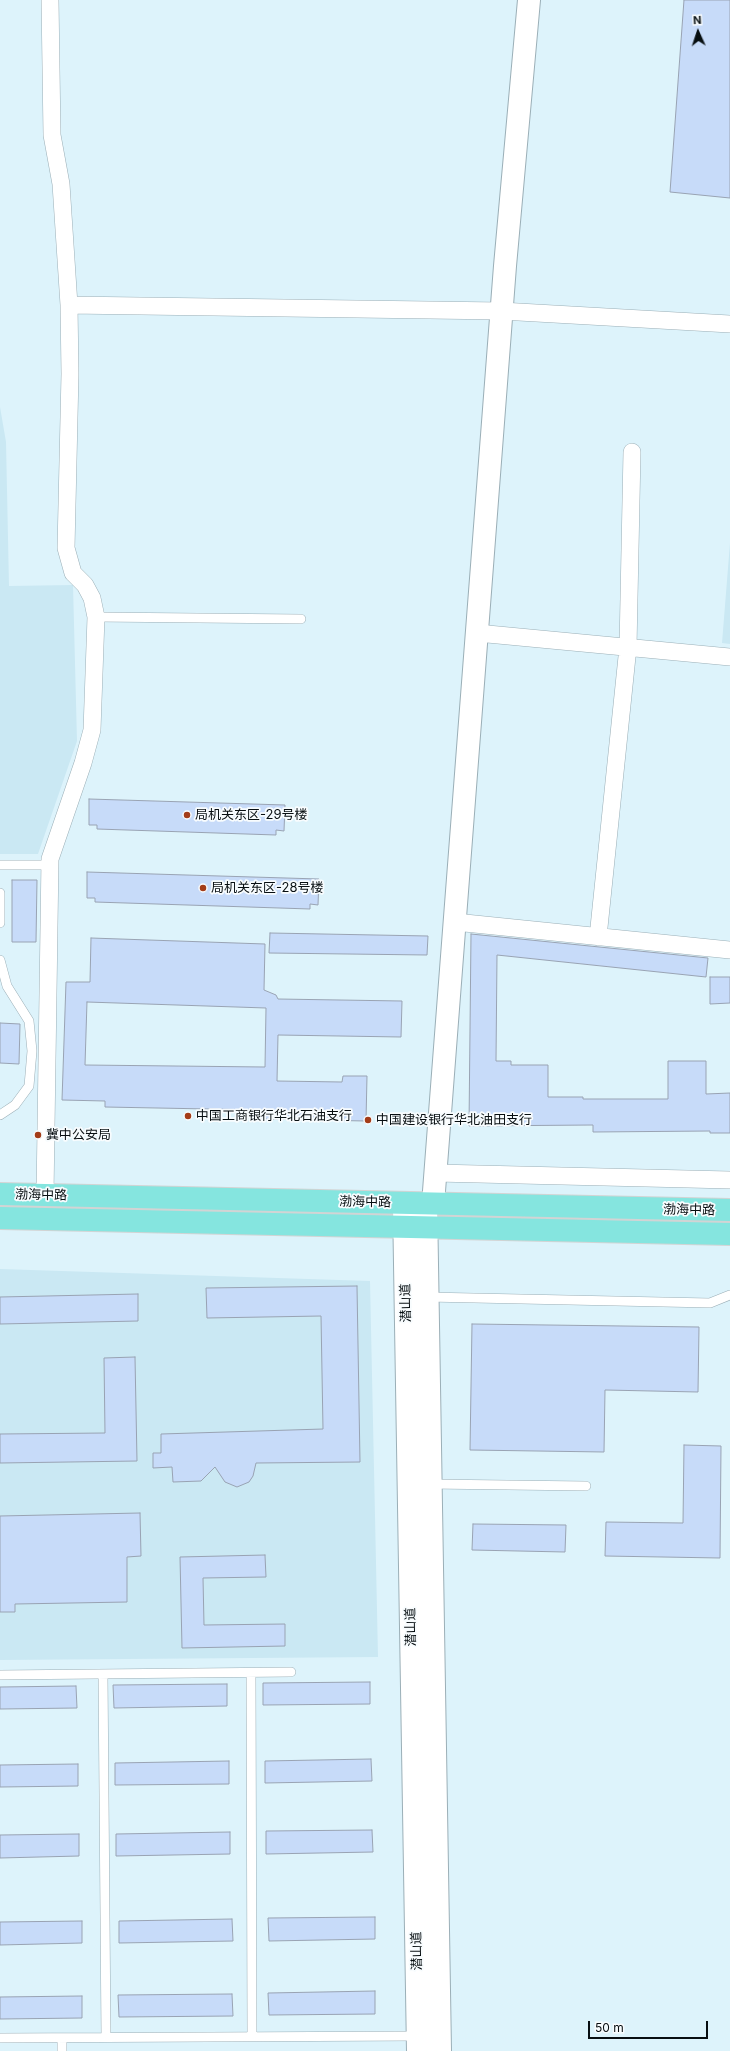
<!DOCTYPE html>
<meta charset="utf-8">
<style>
body{margin:0}
#map{position:relative;width:730px;height:2051px;overflow:hidden;background:#ddf3fb;font-family:Inter,sans-serif}
canvas{display:block}
.north{position:absolute;left:678px;top:12px;width:40px;height:40px;-webkit-text-stroke:3px #f8fcfe;paint-order:stroke;rotate:357deg;font-size:11px;font-weight:700;line-height:16px;text-align:center;color:#070e11}
.north::after{content:'';display:block;margin:auto;width:14px;height:18px;background:#070e11;clip-path:polygon(50% 0,100% 100%,50% 72%,0 100%)}
.scale{position:absolute;left:588px;top:2021px;width:120px;height:18px;box-sizing:border-box;border:2px solid #070e11;border-top:0;padding-left:5px;font-size:12px;line-height:14px;white-space:nowrap;color:#070e11;-webkit-text-stroke:3px #f8fcfe;paint-order:stroke}
</style>
<div id="map">
<canvas width="730" height="2051"></canvas>
<div class="north">N</div>
<div class="scale">50 m</div>
</div>
<script>
const g = document.querySelector('canvas').getContext('2d');
g.lineJoin = 'round';
function fillPath(path, color) { g.fillStyle = color; g.fill(path, 'evenodd'); }
const toPath = rows => new Path2D(rows.map(r => 'M' + r).join(''));
function trace(path, color, width, dash) { g.strokeStyle = color; g.lineWidth = width; g.lineCap = dash ? 'butt' : 'round'; g.setLineDash(dash || []); g.stroke(path); }
function label(font, color, halo, rows, align = 'center') {
  g.font = font + ' Inter,"Noto Sans SC",sans-serif'; g.lineWidth = 3.5; g.setLineDash([]); g.textBaseline = 'middle'; g.strokeStyle = halo; g.fillStyle = color; for (const [text, x, y, turn = 0] of rows) {
    g.save(); g.translate(x, y); g.rotate((+turn || 0) * Math.PI / 180); g.textAlign = isNaN(turn) ? turn : align; if (halo) g.strokeText(text, 0, 0); g.fillText(text, 0, 0); g.restore();
  }
}
fillPath(toPath([
 [0,407,6,442,9,586,73,585,77,741,38,854,0,854],
 [730,543,730,644,722,643],
 [0,1269,370,1281,378,1657,0,1660]
]), '#cae8f3');
const building = toPath([
 [684,0,730,0,730,198,670,192,684,0],
 [89,799,285,805,284,831,276,830,276,835,97,829,97,825,89,825,89,799],
 [87,872,319,879,318,905,310,904,310,909,95,902,95,898,87,898,87,872],
 [12,880,37,880,36,942,12,942,12,880],
 [270,933,428,936,427,955,269,953,270,933],
 [471,934,708,958,706,977,497,955,496,1061,511,1061,511,1065,548,1065,548,1097,583,1097,583,1099,668,1099,668,1061,706,1061,706,1094,730,1093,730,1133,710,1133,710,1131,593,1132,593,1125,469,1126,471,934],
 [91,938,265,944,264,990,276,995,278,999,402,1001,401,1037,278,1035,277,1081,342,1082,343,1076,367,1076,366,1121,261,1119,261,1110,105,1107,105,1101,62,1100,66,982,90,982,91,938],
 [87,1002,266,1008,265,1067,85,1065,87,1002],
 [710,977,730,977,730,1003,710,1004,710,977],
 [0,1023,20,1024,19,1064,0,1063,0,1023],
 [357,1286,360,1462,256,1463,253,1476,249,1482,237,1487,225,1482,215,1467,201,1481,173,1482,172,1467,153,1468,153,1453,161,1453,161,1434,323,1429,321,1316,207,1318,206,1288,357,1286],
 [138,1294,138,1321,0,1324,0,1297,138,1294],
 [472,1324,699,1327,698,1392,605,1390,604,1452,470,1450,472,1324],
 [135,1357,137,1461,0,1463,0,1434,105,1433,104,1358,135,1357],
 [684,1445,721,1446,720,1558,605,1556,606,1522,683,1523,684,1445],
 [140,1513,141,1556,127,1557,127,1602,15,1604,15,1612,0,1612,0,1516,140,1513],
 [473,1524,566,1525,565,1552,472,1550,473,1524],
 [265,1555,266,1577,203,1578,204,1625,285,1624,285,1646,182,1648,180,1557,265,1555],
 [370,1682,370,1704,263,1705,263,1683,370,1682],
 [227,1684,227,1706,114,1708,113,1685,227,1684],
 [76,1686,77,1708,0,1709,0,1687,76,1686],
 [371,1759,372,1781,265,1783,265,1761,371,1759],
 [229,1761,229,1784,115,1785,115,1763,229,1761],
 [78,1764,78,1786,0,1787,0,1765,78,1764],
 [372,1830,373,1852,266,1854,266,1831,372,1830],
 [230,1832,230,1854,116,1856,116,1834,230,1832],
 [79,1834,79,1856,0,1858,0,1835,79,1834],
 [375,1917,375,1939,269,1941,268,1918,375,1917],
 [232,1919,233,1941,119,1943,119,1921,232,1919],
 [82,1921,82,1943,0,1945,0,1922,82,1921],
 [375,1991,375,2014,269,2015,268,1993,375,1991],
 [232,1994,233,2016,119,2017,118,1995,232,1994],
 [82,1996,82,2018,0,2019,0,1997,82,1996]
]);
fillPath(building, '#c7dbf9');
trace(building, '#99a3b3', 1);
const service = toPath([
 [96,617,301,619],
 [0,865,50,865],
 [0,893,0,923],
 [0,960,7,986,29,1021,32,1051,29,1086,15,1105,0,1115],
 [427,1297,710,1303,730,1295],
 [430,1484,586,1486],
 [251,1673,252,2037],
 [103,1674,106,2037],
 [0,1675,291,1672],
 [0,2038,418,2036],
 [62,2038,62,2051]
]);
const minor = toPath([
 [69,305,501,311,730,324],
 [477,633,730,657],
 [455,922,730,950],
 [598,937,628,647,632,452],
 [436,1173,730,1180],
 [45,1195,50,859,83,763,92,730,96,617,92,598,85,585,73,573,66,548,70,374,69,305,61,184,52,135,50,0]
]);
const tertiary = toPath([
 [433,1204,505,266,529,0]
]);
const secondary = toPath([
 [404,1203,418,2051],
 [426,1204,440,2051]
]);
const primary = toPath([
 [0,1194,730,1210],
 [0,1218,730,1234]
]);
trace(service, '#9bafb7', 10);
trace(minor, '#9bafb7', 18);
trace(tertiary, '#9bafb7', 24);
trace(secondary, '#9bafb7', 24);
trace(primary, '#d2d4d4', 24);
trace(service, '#fff', 9);
trace(minor, '#fff', 17);
trace(tertiary, '#fff', 22);
trace(secondary, '#fff', 22);
trace(primary, '#85e5df', 22);
for (const [x, y, r, color] of [
 [187,815,4,"#a33c18"],
 [203,888,4,"#a33c18"],
 [188,1116,4,"#a33c18"],
 [368,1120,4,"#a33c18"],
 [38,1135,4,"#a33c18"]
]) { const dot = new Path2D(); dot.arc(x, y, r, 0, 2 * Math.PI); g.fillStyle = color; g.fill(dot); trace(dot, '#f8fcfe', 1.5); }
label('13px', '#070e11', '#f8fcfe', [
 ["局机关东区-29号楼",195,815],
 ["局机关东区-28号楼",211,888],
 ["中国工商银行华北石油支行",196,1116],
 ["中国建设银行华北油田支行",376,1120],
 ["冀中公安局",46,1135]
], 'left');
label('13px', '#070e11', '#f8fcfe', [
 ["渤海中路",41,1195,1],
 ["渤海中路",365,1202,1],
 ["渤海中路",689,1210,1],
 ["潜山道",406,1303,-91],
 ["潜山道",411,1627,-91],
 ["潜山道",417,1951,-91]
]);
</script>
